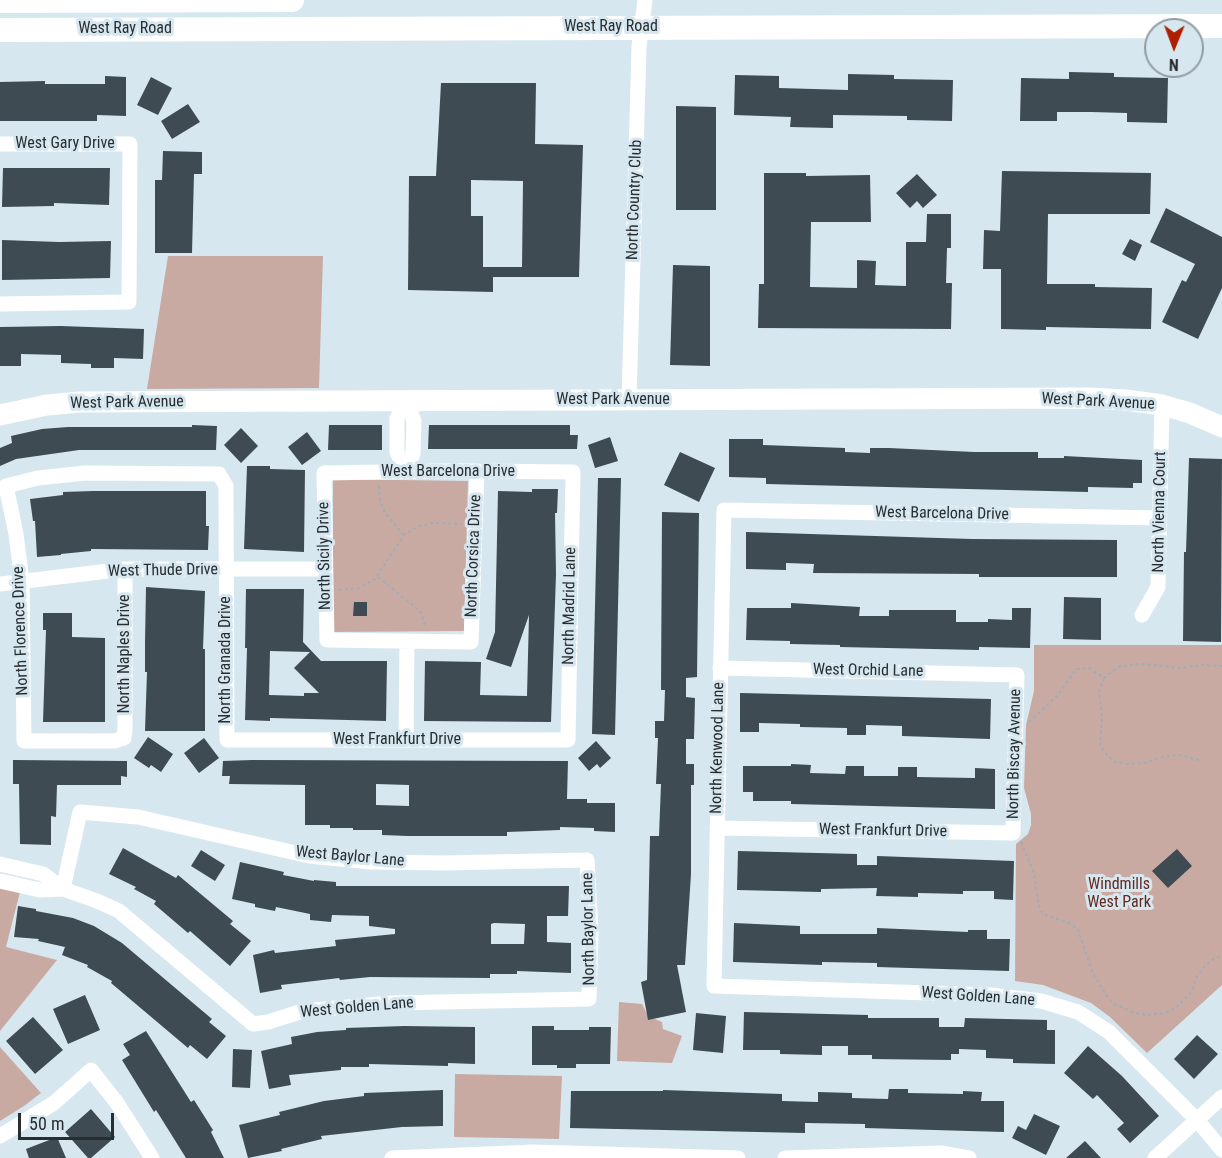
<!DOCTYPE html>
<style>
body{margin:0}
#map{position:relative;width:1222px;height:1158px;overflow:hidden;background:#d7e7f0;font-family:"Roboto Condensed",sans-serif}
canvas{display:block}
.north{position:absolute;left:1144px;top:18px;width:60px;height:60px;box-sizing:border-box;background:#d7e7f0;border:2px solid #919da3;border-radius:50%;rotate:181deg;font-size:16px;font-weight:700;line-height:24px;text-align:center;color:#272d30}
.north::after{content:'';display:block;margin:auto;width:21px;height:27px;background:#ad1f00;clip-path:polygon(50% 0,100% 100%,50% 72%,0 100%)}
.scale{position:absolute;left:18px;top:1113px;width:96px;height:27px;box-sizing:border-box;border:3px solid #272d30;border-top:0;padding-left:8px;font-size:18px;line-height:21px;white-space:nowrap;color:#272d30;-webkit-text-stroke:4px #d7e7f0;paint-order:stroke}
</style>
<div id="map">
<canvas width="1222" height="1158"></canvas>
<div class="north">N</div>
<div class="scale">50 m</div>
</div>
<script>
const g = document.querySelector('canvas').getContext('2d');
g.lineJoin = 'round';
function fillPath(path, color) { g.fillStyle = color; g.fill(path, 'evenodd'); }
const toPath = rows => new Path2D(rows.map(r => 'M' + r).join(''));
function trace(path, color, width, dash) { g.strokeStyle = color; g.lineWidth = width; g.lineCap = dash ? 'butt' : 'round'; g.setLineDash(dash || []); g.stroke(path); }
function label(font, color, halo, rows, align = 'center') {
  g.font = font + ' "Roboto Condensed",sans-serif'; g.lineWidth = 6; g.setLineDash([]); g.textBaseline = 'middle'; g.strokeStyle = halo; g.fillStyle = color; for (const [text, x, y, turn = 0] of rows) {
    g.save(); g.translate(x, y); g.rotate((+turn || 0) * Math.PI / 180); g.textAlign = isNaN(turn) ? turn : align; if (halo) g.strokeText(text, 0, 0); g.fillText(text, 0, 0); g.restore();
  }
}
fillPath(toPath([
 [168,256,323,256,319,388,147,389],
 [333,479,468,481,464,631,333,632],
 [1034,645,1222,645,1222,985,1147,1053,1110,1017,1091,1003,1043,985,1015,981,1016,844,1028,834,1031,825,1031,814,1024,788,1026,725,1034,691],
 [0,888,20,892,6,947,57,960,0,1031],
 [619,1002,642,1004,648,1016,662,1022,663,1029,682,1036,672,1063,617,1061],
 [0,1047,41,1093,24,1106,0,1121],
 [455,1074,562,1076,559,1139,454,1137]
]), '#c8aaa3');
fillPath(toPath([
 [1069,72,1114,73,1114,77,1168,78,1167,123,1127,122,1127,113,1091,112,1057,112,1057,121,1020,121,1021,78,1069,79],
 [848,74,894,75,894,79,953,80,952,121,907,120,907,116,833,115,833,128,790,127,791,117,734,115,735,75,779,76,779,88,848,90],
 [105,76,126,77,126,116,97,115,97,121,0,121,0,82,45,81,45,84,105,84],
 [151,77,172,88,158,115,137,105],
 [441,83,536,83,535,144,583,145,579,277,493,277,493,292,408,290,409,176,436,176],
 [471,180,523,181,522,267,483,267,483,216,471,216],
 [188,104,200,122,172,139,161,121],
 [676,106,716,107,716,210,676,210],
 [163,151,202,152,202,174,194,174,192,253,155,253,155,180,162,180],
 [3,168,110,168,109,205,54,203,54,206,2,207],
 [1002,171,1151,173,1150,214,1048,214,1047,284,1095,284,1095,287,1152,288,1151,329,1046,327,1046,330,1001,329,1001,269,983,269,984,230,1000,231],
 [764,173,806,173,806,176,870,175,871,222,811,222,810,287,857,288,857,260,876,261,875,285,906,286,906,242,926,242,927,214,951,214,951,248,947,248,946,283,952,283,951,329,758,328,759,284,764,284],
 [917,174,937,195,923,208,917,201,910,208,896,193],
 [1166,208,1222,237,1222,288,1198,339,1162,322,1182,280,1186,282,1195,264,1150,242],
 [1130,239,1142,245,1135,261,1122,254],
 [2,240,59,242,111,241,110,278,2,280],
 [673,265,710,266,710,366,670,365],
 [61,326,144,329,143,359,114,358,114,368,91,368,91,364,61,363,61,355,21,354,21,366,0,366,0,327],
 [192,425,217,426,216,450,79,450,16,459,0,466,0,448,12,443,11,436,42,429,68,427,192,427],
 [329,425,382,425,382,450,328,450],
 [429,425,570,425,570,435,578,435,577,449,428,449],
 [241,428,258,446,241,463,224,445],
 [307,432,321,451,302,465,288,447],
 [610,437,618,461,595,468,588,445],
 [729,439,763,439,763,445,845,448,845,452,870,453,870,448,889,448,974,452,1038,452,1038,458,1064,458,1064,456,1142,460,1142,483,1133,483,1133,488,1088,487,1088,492,766,484,766,478,729,477],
 [680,452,715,468,699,502,664,485],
 [1189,458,1222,459,1221,642,1183,641,1184,552,1186,552],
 [247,466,270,466,270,469,305,470,304,552,244,549],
 [598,478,621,478,615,735,592,734],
 [532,489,558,489,557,513,555,513,556,574,551,722,424,721,425,661,481,662,480,695,527,696,529,615,511,667,486,659,495,632,498,491,532,492],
 [93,491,206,491,206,526,209,526,208,550,91,549,91,551,61,554,61,555,37,557,35,521,33,521,30,499,63,495,63,492],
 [662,512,699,513,697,677,686,678,686,697,695,698,694,739,686,739,686,764,694,764,694,785,691,785,691,874,685,965,677,965,686,1012,648,1020,641,982,647,980,650,836,659,836,661,784,656,784,658,738,655,738,655,721,664,721,665,690,661,690],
 [746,532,972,539,1117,540,1117,577,979,577,979,574,813,573,814,564,786,563,786,570,746,569],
 [146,587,205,591,203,649,205,649,205,731,145,731,147,672,145,672,145,643],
 [246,589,304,589,303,642,321,661,387,661,386,721,270,718,270,721,245,720,247,648,245,648],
 [270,651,310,652,294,668,319,693,304,693,304,696,269,695],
 [1064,597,1101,598,1101,640,1063,639],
 [354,602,367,602,367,616,353,616],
 [791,603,860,607,859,616,889,616,889,610,956,610,956,622,988,622,988,619,1012,620,1012,608,1031,608,1030,648,979,647,979,650,840,647,840,645,790,644,790,641,746,640,747,608,791,608],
 [43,613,72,613,72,637,105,638,105,722,43,722,46,630,43,630],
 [740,693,991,699,990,739,902,736,902,726,866,725,866,735,847,735,847,728,800,727,800,724,759,723,759,732,740,732],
 [148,737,173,754,161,772,151,765,149,768,134,758],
 [204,738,219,758,199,773,184,753],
 [596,741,611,758,600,768,597,764,589,771,578,758],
 [13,760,127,761,127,777,121,776,121,785,57,785,56,817,51,816,51,845,20,844,19,784,13,784],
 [252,760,568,761,567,799,587,799,587,803,615,803,615,832,594,831,594,828,560,827,560,830,507,832,507,836,408,836,382,835,382,830,353,830,353,828,330,828,330,825,305,825,305,785,229,784,230,776,222,776,223,761],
 [376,784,409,785,409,806,376,805],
 [791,764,811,765,810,773,845,774,846,766,864,766,864,776,898,776,898,767,917,767,917,777,975,778,975,768,995,769,995,809,791,804,791,801,753,801,753,792,743,792,743,766,791,766],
 [123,848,176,878,178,875,233,921,230,924,251,941,230,966,190,931,188,933,154,904,156,901,134,889,136,887,109,874],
 [1177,849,1192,866,1168,888,1152,871],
 [201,850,225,865,215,881,191,866],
 [738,851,857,854,857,865,877,865,877,856,1014,861,1013,900,994,899,994,891,963,891,963,894,918,893,918,897,876,896,877,888,821,889,821,892,737,890],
 [240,862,284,872,283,875,314,881,314,880,336,882,336,886,569,886,568,916,547,916,547,942,571,943,571,973,517,971,517,974,490,974,490,978,370,977,340,980,339,978,281,985,282,989,260,993,253,955,274,950,275,953,336,946,335,940,395,934,395,929,369,926,369,916,332,915,331,922,310,920,310,914,276,907,275,911,255,907,255,904,232,899],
 [494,923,525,924,524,944,491,944,491,924],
 [18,906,36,909,36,911,73,918,94,926,122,943,212,1019,209,1022,226,1036,207,1059,190,1045,188,1048,111,983,112,981,87,967,88,965,62,955,65,947,38,941,39,939,14,937],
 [734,923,800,926,800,934,877,934,877,928,968,932,968,930,987,930,987,939,1010,939,1009,971,877,967,877,963,822,962,822,965,733,962],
 [85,995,100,1030,68,1044,53,1009],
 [744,1012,868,1015,868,1018,939,1018,939,1027,964,1027,965,1018,1047,1020,1047,1030,1055,1030,1055,1064,1013,1063,1013,1059,986,1058,986,1050,959,1049,959,1054,951,1054,951,1060,872,1059,872,1055,848,1055,848,1046,822,1046,822,1055,780,1054,780,1050,743,1050],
 [696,1013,726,1016,723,1053,693,1050],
 [33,1017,63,1050,35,1074,6,1041],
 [404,1026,475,1027,475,1064,448,1063,448,1066,369,1064,369,1067,341,1067,341,1070,289,1075,291,1085,269,1089,261,1051,292,1044,291,1037,317,1032,346,1030,346,1028],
 [532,1026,554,1026,554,1030,589,1030,589,1027,611,1027,610,1064,576,1064,576,1068,557,1068,557,1065,532,1065],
 [146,1031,191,1102,194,1100,213,1130,211,1132,224,1158,186,1158,156,1110,154,1112,122,1060,130,1055,123,1044],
 [1197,1035,1218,1054,1194,1079,1174,1059],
 [1088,1046,1122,1076,1159,1116,1130,1143,1117,1129,1124,1123,1097,1095,1093,1099,1064,1073],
 [233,1049,252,1050,250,1088,232,1087],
 [889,1089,908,1089,908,1093,963,1094,963,1091,982,1092,981,1101,1004,1101,1004,1132,865,1128,865,1124,805,1123,805,1133,570,1128,571,1091,663,1091,663,1090,782,1094,782,1101,818,1102,818,1092,852,1093,852,1098,888,1099],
 [443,1090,443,1126,402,1127,321,1136,322,1139,281,1149,282,1151,248,1158,239,1125,280,1115,279,1112,324,1101,364,1096,364,1093],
 [91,1109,115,1137,91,1158,88,1158,65,1132],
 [1034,1114,1060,1126,1046,1155,1012,1138,1018,1126,1026,1130],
 [57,1137,66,1158,29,1158,26,1149],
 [1085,1141,1101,1158,1066,1158]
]), '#3e4b52');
trace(toPath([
 [379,486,380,500,385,513,404,535],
 [378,577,421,612,425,625],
 [339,590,359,588,375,579,404,535,417,527,432,523,461,524],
 [1104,678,1099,692,1102,717,1100,746,1106,754,1115,762,1127,764,1144,763,1162,757,1178,755,1199,760],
 [1029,722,1058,695,1076,669,1089,668,1104,678,1118,667,1130,665,1144,664,1180,668,1202,665,1222,666],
 [1021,842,1034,873,1039,906,1043,914,1071,924,1078,930,1092,971,1106,995,1114,1004,1135,1013,1149,1015,1164,1013,1176,1008,1192,991,1196,978,1204,967,1213,959,1222,956]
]), '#a0adb4', 2, [3, 3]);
trace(toPath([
 [0,144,130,144,129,302,0,304],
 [406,400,397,418,397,452,406,471],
 [406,400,414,421,413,454,406,471],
 [629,400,639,47,645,0],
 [1159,518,724,510,714,986,991,995,1041,1001,1078,1012,1109,1032,1197,1120,1222,1150],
 [125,569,125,729,124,738,114,741,24,741,22,581,16,534,6,486,38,478,85,473,219,474,226,486,227,740,568,740,573,472,477,471,443,471,324,473,327,640,471,642,477,471],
 [0,584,125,569,326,569],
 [1142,615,1158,587,1162,405],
 [406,740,407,641],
 [717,828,1013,833,1017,675,720,668],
 [0,864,43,874,63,889,97,901,119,911,253,1024,268,1022,303,1011,391,1003,589,999,591,932,587,860,444,863,371,862,309,856,138,817,80,812,63,889],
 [0,881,40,890,63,889],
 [0,1136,54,1103,91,1070,117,1103,152,1158],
 [392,1158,533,1152,738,1158],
 [785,1158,941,1153,969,1158],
 [1155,1158,1222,1097]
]), '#fff', 15);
trace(toPath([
 [0,415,47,405,80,402,1089,398,1126,400,1162,405,1190,413,1222,427]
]), '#fff', 21);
trace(toPath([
 [0,1,292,0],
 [0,30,1222,26]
]), '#fff', 24);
label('16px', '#272d30', '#d7e7f0', [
 ["West Ray Road",611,27],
 ["West Ray Road",125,29],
 ["West Gary Drive",65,144],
 ["North Country Club",635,200,-88],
 ["West Park Avenue",613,400],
 ["West Park Avenue",1098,402,3],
 ["West Park Avenue",127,403,-1],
 ["West Barcelona Drive",448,472],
 ["North Vienna Court",1160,512,-89],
 ["West Barcelona Drive",942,514,1],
 ["North Sicily Drive",325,556,-91],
 ["North Corsica Drive",474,556,-88],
 ["West Thude Drive",163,571,-1],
 ["North Madrid Lane",570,606,-89],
 ["North Florence Drive",21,631,-92],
 ["North Naples Drive",125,654,-90],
 ["North Granada Drive",226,660,-90],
 ["West Orchid Lane",868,671,1],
 ["West Frankfurt Drive",397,740],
 ["North Kenwood Lane",718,748,-89],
 ["North Biscay Avenue",1015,754,-89],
 ["West Frankfurt Drive",883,831,1],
 ["West Baylor Lane",350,857,5],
 ["North Baylor Lane",589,929,-91],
 ["West Golden Lane",978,997,4],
 ["West Golden Lane",357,1008,-5]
]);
label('16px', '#63281d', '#d7e7f0', [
 ["Windmills",1119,885],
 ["West Park",1119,903]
]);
</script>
